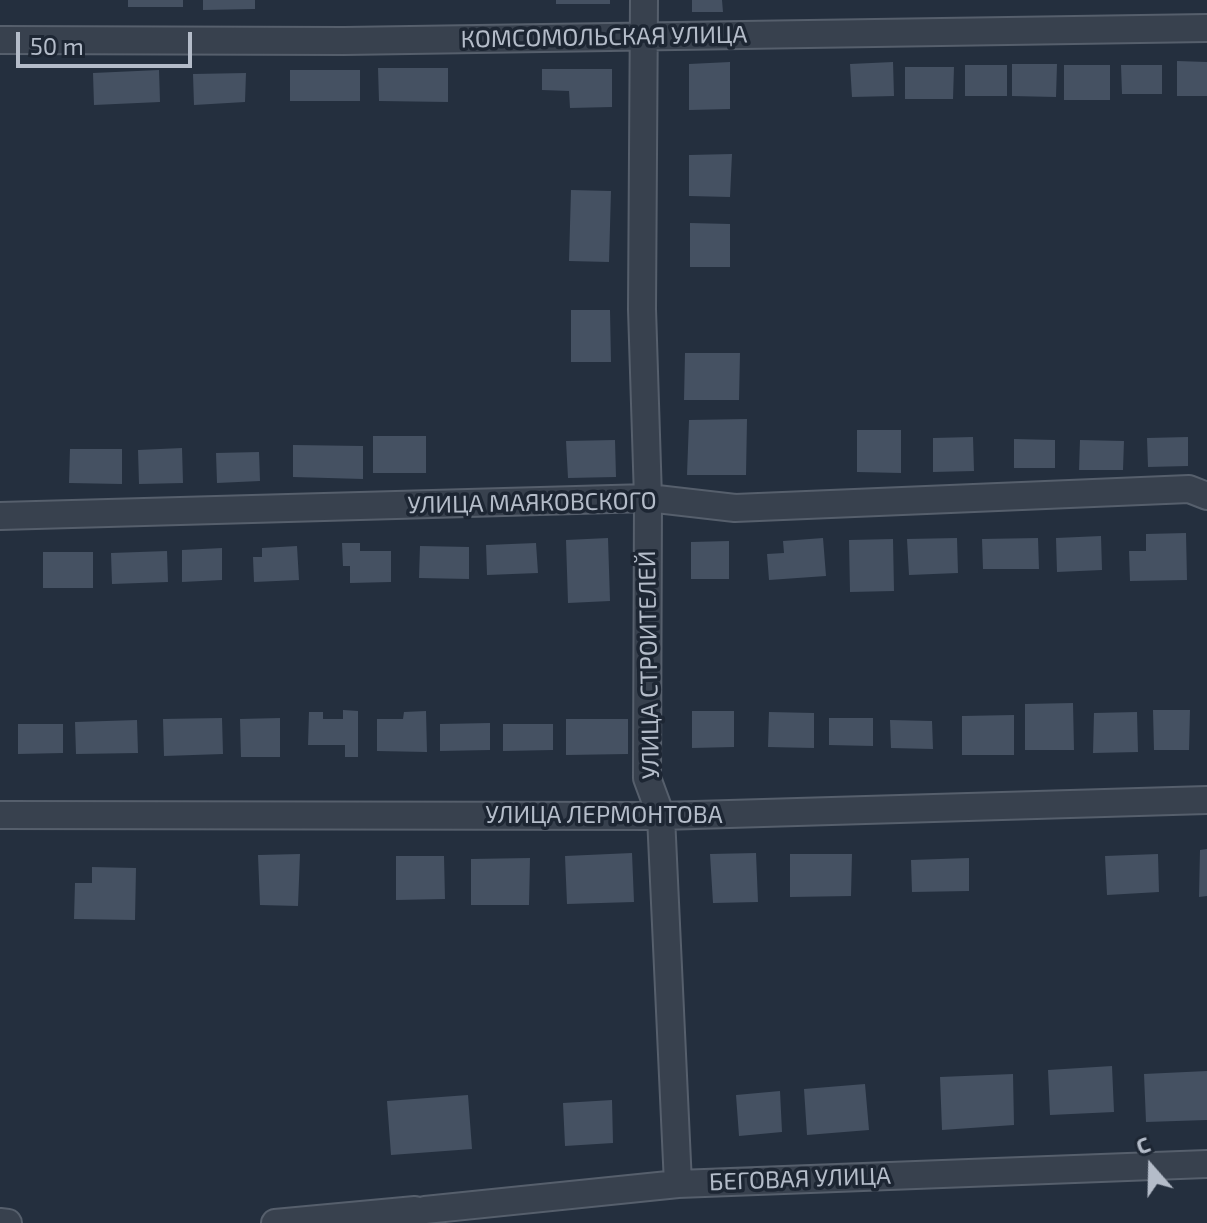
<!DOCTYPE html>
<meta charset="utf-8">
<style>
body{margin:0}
#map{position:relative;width:1207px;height:1223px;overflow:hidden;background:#242f3e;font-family:"Exo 2",sans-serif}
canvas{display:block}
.north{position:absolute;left:1111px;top:1127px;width:80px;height:80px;-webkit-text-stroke:6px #1d2633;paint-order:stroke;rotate:340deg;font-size:22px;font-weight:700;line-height:32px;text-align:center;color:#b4bcc9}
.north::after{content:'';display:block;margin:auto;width:28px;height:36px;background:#b4bcc9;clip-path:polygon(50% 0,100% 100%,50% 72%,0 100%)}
.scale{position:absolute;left:16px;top:32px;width:176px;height:36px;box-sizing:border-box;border:4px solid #b4bcc9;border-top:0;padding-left:10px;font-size:24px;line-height:28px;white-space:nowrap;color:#b4bcc9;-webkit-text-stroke:6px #1d2633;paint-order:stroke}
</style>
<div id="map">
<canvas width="1207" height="1223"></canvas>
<div class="north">С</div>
<div class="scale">50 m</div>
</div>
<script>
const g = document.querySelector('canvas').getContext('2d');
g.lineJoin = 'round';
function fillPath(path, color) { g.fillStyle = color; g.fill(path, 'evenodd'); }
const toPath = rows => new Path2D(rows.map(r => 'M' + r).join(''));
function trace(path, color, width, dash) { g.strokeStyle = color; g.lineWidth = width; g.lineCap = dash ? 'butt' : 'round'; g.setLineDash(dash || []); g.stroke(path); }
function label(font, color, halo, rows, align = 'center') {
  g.font = font + ' "Exo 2",sans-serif'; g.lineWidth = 7; g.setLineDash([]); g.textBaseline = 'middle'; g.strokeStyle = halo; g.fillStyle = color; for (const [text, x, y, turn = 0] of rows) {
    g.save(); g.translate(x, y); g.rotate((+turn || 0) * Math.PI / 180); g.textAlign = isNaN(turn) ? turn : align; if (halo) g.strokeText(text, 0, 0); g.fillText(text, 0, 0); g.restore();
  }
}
fillPath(toPath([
 [128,0,183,0,183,7,128,7],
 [203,0,255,0,255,9,203,10],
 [556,0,610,0,610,4,556,4],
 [692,0,722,0,723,12,692,12],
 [1177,61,1207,62,1207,96,1177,96],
 [730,62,730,109,689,110,689,64],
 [893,62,894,96,852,97,850,64],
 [1012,64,1057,64,1056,97,1012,96],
 [965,65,1007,65,1007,96,965,96],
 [1064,65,1110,65,1110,100,1064,100],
 [1121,65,1162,65,1162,94,1122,94],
 [905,67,954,67,953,99,905,99],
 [378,68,448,68,448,102,379,101],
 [542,69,612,69,612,107,570,108,569,91,542,90],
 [159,70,160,102,94,105,93,73],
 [290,70,360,70,360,101,290,101],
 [246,73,245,102,194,105,193,74],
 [732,154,730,197,689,196,689,155],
 [571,190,611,191,609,262,569,261],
 [690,223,730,224,730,267,690,267],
 [571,310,610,310,611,362,571,362],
 [685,353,740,353,739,400,684,400],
 [747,419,746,475,687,475,689,420],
 [857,430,901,430,901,473,857,472],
 [373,436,426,436,426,473,373,473],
 [973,437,974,471,933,472,933,438],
 [1188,437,1188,466,1148,467,1147,438],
 [1014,439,1055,440,1055,468,1014,468],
 [615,440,616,477,568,478,566,441],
 [1080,440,1124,441,1123,470,1079,470],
 [293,445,363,446,363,479,293,477],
 [182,448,183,483,139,484,138,450],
 [70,449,122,449,122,484,69,483],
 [259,452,260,481,217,483,216,453],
 [1186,533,1187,580,1130,581,1129,551,1146,551,1146,534],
 [1101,536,1102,570,1057,572,1056,538],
 [608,538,610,601,568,603,566,540],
 [823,538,826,576,769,580,767,554,784,553,783,541],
 [957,538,958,573,909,575,907,539],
 [1038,538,1039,569,983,569,982,539],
 [893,539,894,591,850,592,849,540],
 [729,541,729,579,691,579,691,542],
 [342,543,360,543,360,551,391,551,391,582,350,583,350,566,343,566],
 [536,543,538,573,487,575,486,545],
 [297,546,299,580,254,582,253,557,262,557,262,548],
 [420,546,469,547,469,579,419,578],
 [222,548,222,580,182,582,182,550],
 [167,551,168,582,112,584,111,553],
 [43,552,93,552,93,588,43,588],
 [1073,703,1074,750,1025,750,1025,704],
 [343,710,358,711,358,757,345,757,345,745,308,745,309,712,323,712,323,719,343,719],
 [1153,710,1190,710,1189,750,1154,750],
 [426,711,427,752,377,751,377,719,403,719,404,712],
 [692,711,734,711,734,747,692,748],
 [769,712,814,713,814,748,768,747],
 [1137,712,1138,752,1093,753,1094,713],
 [1014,715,1014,755,962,755,962,716],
 [222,718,223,754,164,756,163,719],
 [280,718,280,757,241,757,240,719],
 [829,718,873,718,873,746,829,745],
 [566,719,628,719,628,754,566,755],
 [137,720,138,753,76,754,75,722],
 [890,720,932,721,933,749,891,748],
 [490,723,490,750,440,751,440,724],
 [18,724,63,724,63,753,18,754],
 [503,724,553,724,553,750,503,751],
 [1207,849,1207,896,1199,897,1200,850],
 [632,853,634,902,567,904,565,856],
 [756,853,758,902,713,903,710,854],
 [300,854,298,906,260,905,258,855],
 [790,854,852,854,851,896,790,897],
 [1158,854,1159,892,1107,895,1105,856],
 [396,856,444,856,445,899,396,900],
 [530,858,529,905,471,905,471,859],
 [969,858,969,891,912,892,911,860],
 [92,867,136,868,135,920,74,919,75,883,92,883],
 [1112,1066,1114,1112,1050,1115,1048,1070],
 [1207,1071,1207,1120,1146,1122,1144,1074],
 [1013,1074,1014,1125,942,1130,940,1077],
 [865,1084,869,1130,807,1135,804,1089],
 [780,1091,782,1132,739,1136,736,1095],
 [468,1095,472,1149,391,1155,387,1101],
 [612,1100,613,1143,565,1146,563,1103]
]), '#455162');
const minor = toPath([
 [644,0,642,309,648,498,647,778,661,816,678,1184],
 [0,40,344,41,1207,28],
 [0,516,648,498,735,508,1189,489,1207,496],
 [0,815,661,816,1207,800],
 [0,1222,8,1223],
 [275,1223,415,1210],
 [398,1223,425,1210,678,1184,1207,1164]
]);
trace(minor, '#565f6c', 30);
trace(minor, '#38414e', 26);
label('24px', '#b4bcc9', '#1d2633', [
 ["КОМСОМОЛЬСКАЯ УЛИЦА",604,37,-1],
 ["УЛИЦА МАЯКОВСКОГО",532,503,-1],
 ["УЛИЦА СТРОИТЕЛЕЙ",649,665,-91],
 ["УЛИЦА ЛЕРМОНТОВА",604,815],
 ["БЕГОВАЯ УЛИЦА",800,1179,-2]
]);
</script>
